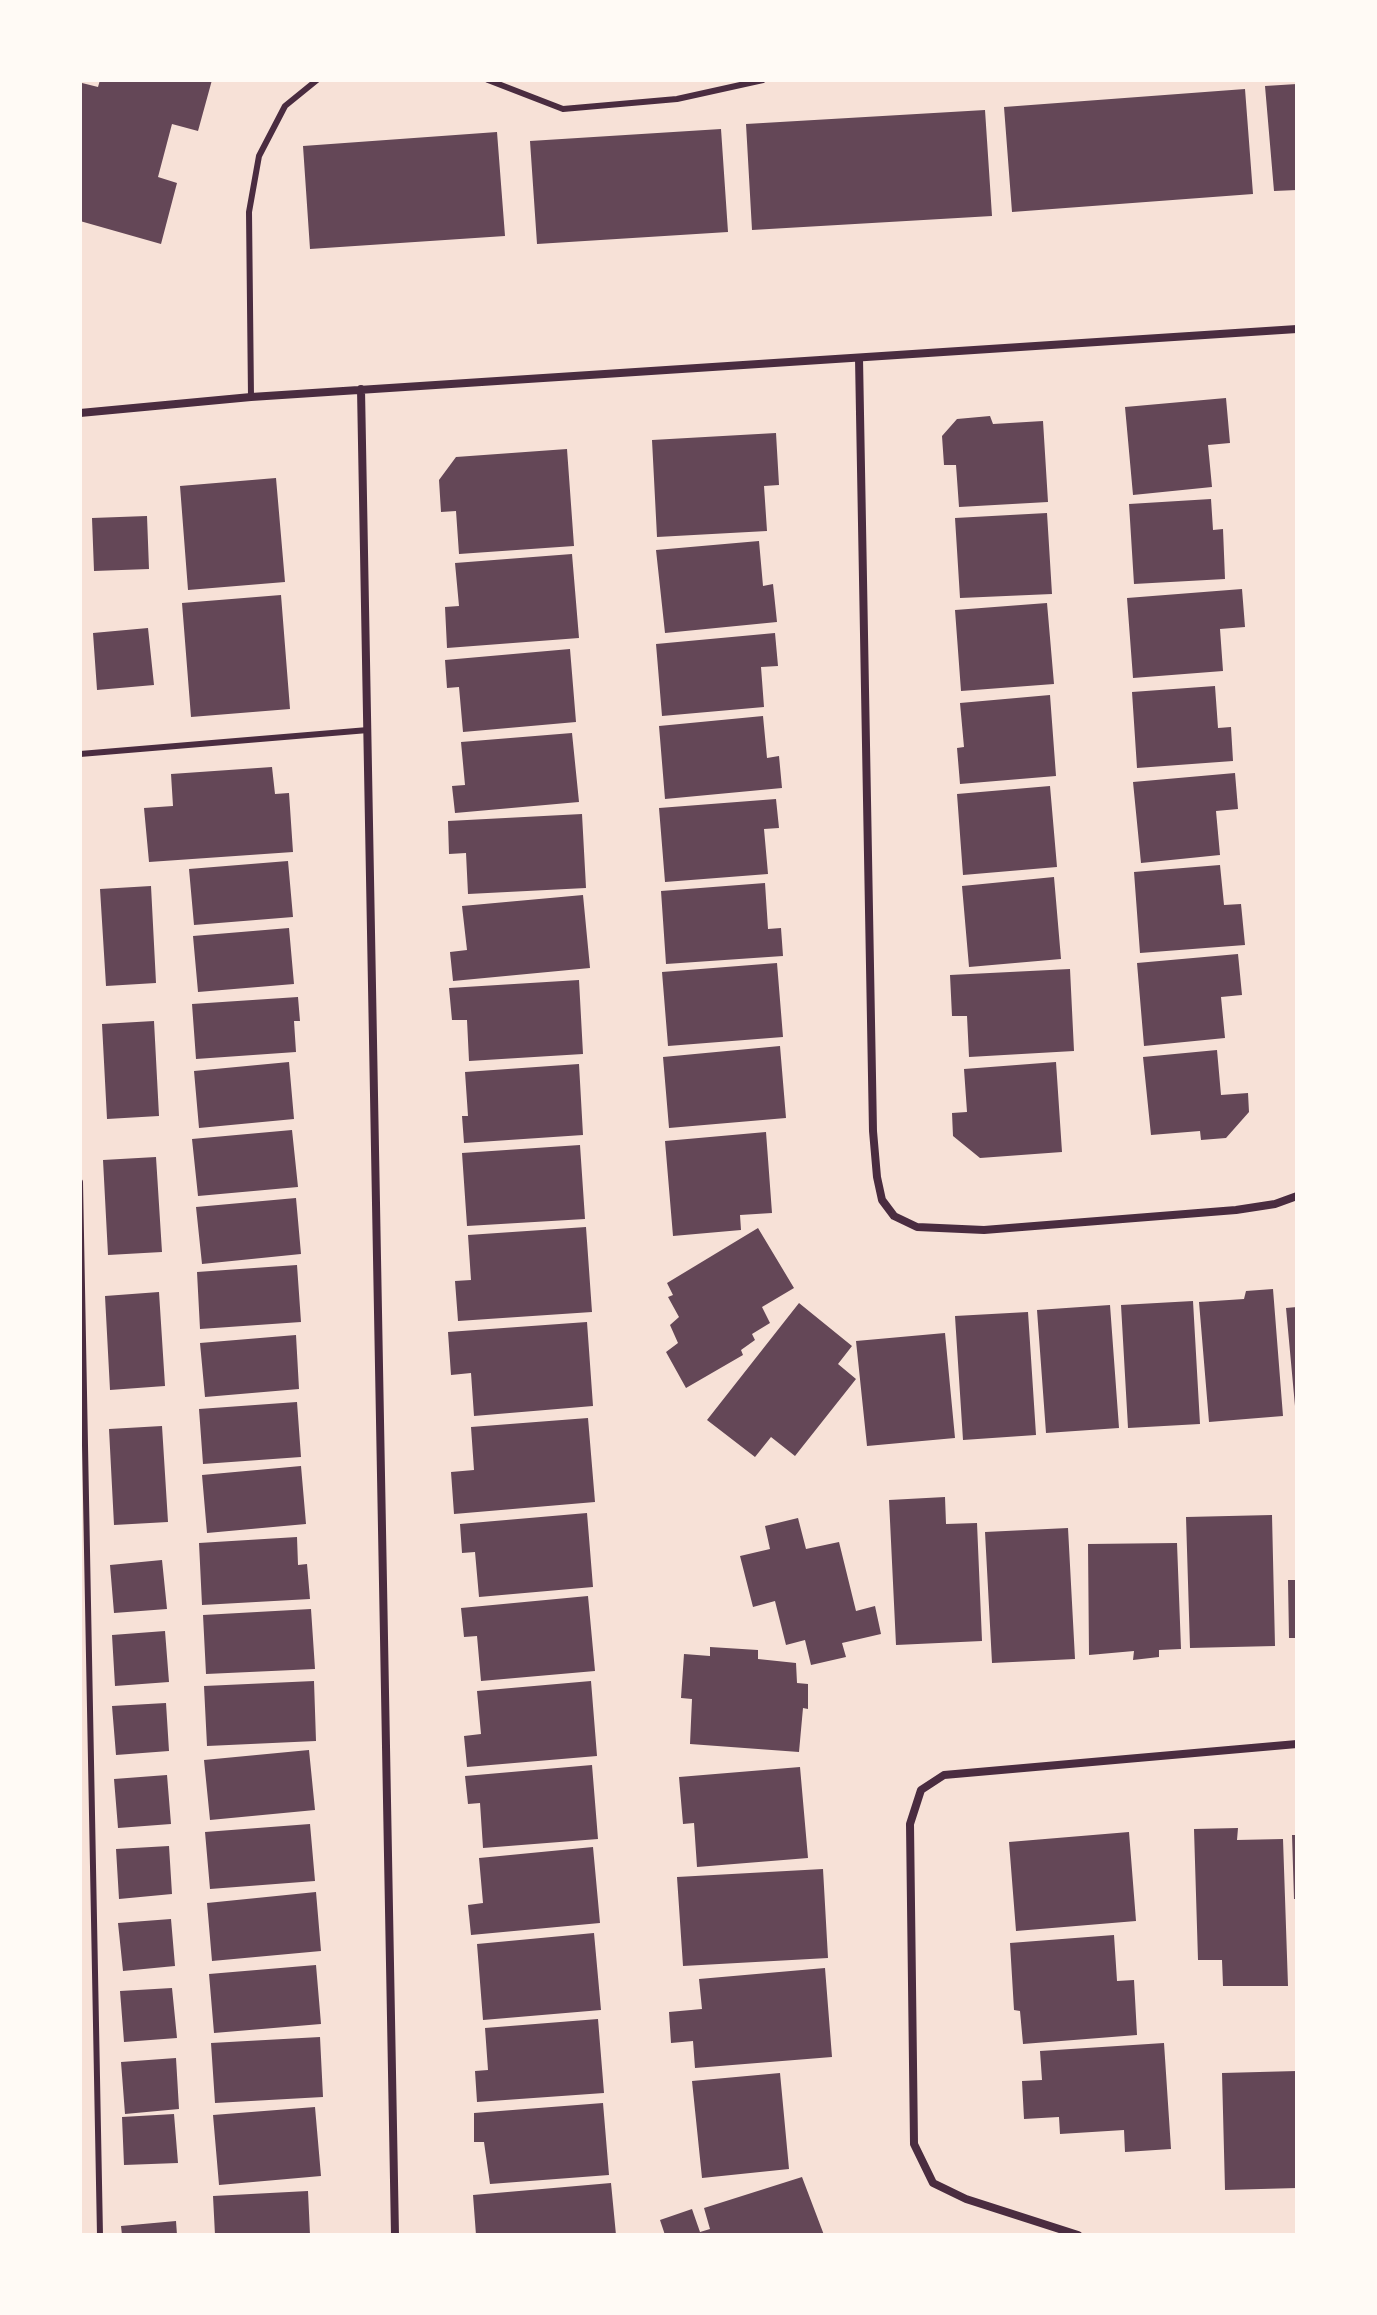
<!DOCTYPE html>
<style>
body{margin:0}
#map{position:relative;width:1377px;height:2315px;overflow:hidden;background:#f7e1d7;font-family:"Roboto Serif",serif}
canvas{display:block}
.frame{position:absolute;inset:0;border:82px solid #fffaf5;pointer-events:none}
</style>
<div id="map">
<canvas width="1377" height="2315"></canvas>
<div class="frame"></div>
</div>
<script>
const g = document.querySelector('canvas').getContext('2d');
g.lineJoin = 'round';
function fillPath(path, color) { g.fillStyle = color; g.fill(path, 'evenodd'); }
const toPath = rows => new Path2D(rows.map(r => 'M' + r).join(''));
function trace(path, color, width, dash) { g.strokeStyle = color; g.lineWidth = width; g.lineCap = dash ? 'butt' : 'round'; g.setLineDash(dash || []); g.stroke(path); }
fillPath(toPath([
 [100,80,212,80,198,131,172,124,158,177,177,183,161,244,80,221,80,90,82,83,98,87],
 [1297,84,1297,190,1274,191,1265,86],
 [1245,89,1253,194,1012,212,1004,107],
 [985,110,992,216,752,230,746,124],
 [721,129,728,232,537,244,530,141],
 [497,132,505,236,310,249,303,146],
 [1226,398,1230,443,1208,445,1212,487,1133,495,1125,407],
 [990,416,993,424,1043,421,1048,502,959,507,956,465,944,465,942,436,957,419],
 [776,433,779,485,764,486,767,531,657,537,652,440],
 [567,449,574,546,459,554,456,511,441,512,439,480,456,457],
 [276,478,285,582,188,590,180,486],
 [1211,499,1213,530,1223,529,1225,579,1134,584,1129,504],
 [1047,513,1052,594,960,598,955,518],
 [147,516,149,569,94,571,92,518],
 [759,541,763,586,773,584,777,622,665,633,656,550],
 [572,554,579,638,447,648,445,607,459,606,455,563],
 [1242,589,1245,627,1220,629,1223,671,1133,678,1127,598],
 [281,595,290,709,191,717,182,603],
 [1047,603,1054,684,961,691,955,610],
 [148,628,154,685,97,690,93,633],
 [775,633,778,666,761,667,764,707,662,716,656,644],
 [570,649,576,722,463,732,459,687,447,688,445,660],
 [1215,686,1218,728,1231,727,1233,761,1137,768,1132,692],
 [1050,695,1056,776,960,784,957,748,964,747,960,703],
 [763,716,767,758,779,756,782,788,665,799,659,726],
 [572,733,579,802,455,813,452,786,465,785,461,742],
 [272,767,275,794,289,793,293,852,149,862,144,808,173,806,171,774],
 [1235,773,1238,809,1216,811,1220,855,1141,863,1133,782],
 [1050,786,1057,867,963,875,957,794],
 [776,799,779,828,764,829,768,874,665,882,659,808],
 [582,814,586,888,468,894,466,853,449,854,448,821],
 [288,861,293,917,194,925,189,869],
 [1220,865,1224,905,1241,904,1245,945,1140,953,1134,872],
 [1054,877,1061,959,969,967,962,886],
 [765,883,768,929,781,928,783,956,666,964,661,891],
 [151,886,156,983,106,986,100,889],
 [583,895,590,968,453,981,450,952,467,950,462,906],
 [289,928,294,984,198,992,193,936],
 [1238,954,1242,995,1221,997,1225,1038,1144,1046,1137,963],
 [777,963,783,1037,668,1046,662,972],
 [1070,969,1074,1051,969,1057,967,1016,952,1016,950,975],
 [579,980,583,1054,469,1061,467,1020,452,1020,449,988],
 [298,997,300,1021,294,1021,296,1052,196,1059,192,1004],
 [154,1021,159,1116,107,1119,102,1024],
 [780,1046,786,1118,669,1128,663,1057],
 [1217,1050,1221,1095,1248,1093,1249,1112,1226,1138,1201,1140,1200,1131,1151,1135,1143,1057],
 [289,1062,294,1119,199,1128,194,1071],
 [1056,1062,1062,1152,980,1158,953,1136,952,1113,967,1112,964,1069],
 [579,1064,583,1135,464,1143,462,1116,468,1116,465,1072],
 [292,1130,298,1187,198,1196,192,1139],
 [766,1132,772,1213,740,1215,741,1230,673,1236,665,1141],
 [580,1145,585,1219,467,1226,462,1153],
 [156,1157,162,1252,108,1255,103,1160],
 [296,1198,301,1254,202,1264,196,1207],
 [586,1227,592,1312,458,1321,455,1281,471,1280,468,1235],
 [758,1228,794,1288,762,1307,770,1323,752,1334,755,1340,741,1350,743,1355,686,1388,666,1352,678,1343,670,1325,679,1317,668,1297,673,1295,667,1283],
 [297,1265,301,1322,200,1329,197,1272],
 [1273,1289,1283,1416,1209,1422,1199,1302,1244,1299,1246,1291],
 [159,1292,165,1386,110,1390,105,1296],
 [1193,1301,1200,1424,1128,1428,1121,1305],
 [799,1303,852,1346,838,1364,856,1379,795,1456,771,1437,755,1457,707,1420],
 [1110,1305,1119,1428,1046,1433,1037,1310],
 [1297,1307,1297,1406,1295,1406,1286,1308],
 [1028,1312,1036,1435,963,1440,955,1316],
 [587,1322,593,1406,474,1416,471,1373,451,1375,448,1332],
 [945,1333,955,1438,867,1446,856,1341],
 [296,1335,299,1389,205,1397,200,1343],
 [297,1402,301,1457,203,1464,199,1409],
 [588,1418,595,1502,454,1514,451,1472,474,1470,471,1427],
 [162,1426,168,1522,114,1525,109,1429],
 [301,1466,306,1524,207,1533,202,1475],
 [945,1497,946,1524,977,1523,982,1641,896,1645,889,1500],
 [587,1513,593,1587,479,1597,475,1552,462,1553,460,1524],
 [1272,1515,1275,1646,1190,1648,1186,1517],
 [798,1518,806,1549,839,1542,856,1611,875,1606,881,1634,842,1643,846,1657,811,1665,805,1640,786,1645,775,1601,753,1607,740,1556,770,1549,765,1526],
 [1068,1528,1075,1659,992,1663,985,1532],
 [297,1537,298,1565,307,1564,310,1599,202,1605,199,1543],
 [1177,1543,1181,1649,1159,1650,1159,1657,1133,1660,1134,1651,1089,1655,1088,1544],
 [162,1560,167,1609,114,1613,110,1565],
 [1288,1580,1297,1580,1297,1638,1289,1638],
 [588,1596,595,1671,481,1681,477,1636,464,1637,461,1608],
 [311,1609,315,1669,206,1674,203,1615],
 [165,1631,169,1682,115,1686,112,1635],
 [710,1647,758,1650,758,1659,796,1663,797,1683,808,1684,808,1709,803,1708,799,1752,690,1744,692,1699,681,1698,684,1654,710,1656],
 [314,1681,316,1741,207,1746,204,1686],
 [591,1681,597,1756,467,1767,464,1736,481,1734,477,1691],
 [166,1703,169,1751,116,1755,112,1706],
 [309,1750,315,1810,210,1820,204,1760],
 [592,1765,598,1839,483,1848,480,1803,468,1804,465,1776],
 [800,1767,808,1858,697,1867,694,1823,683,1824,679,1777],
 [167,1775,171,1824,118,1828,114,1779],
 [310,1824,315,1881,210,1889,205,1832],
 [1238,1828,1237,1840,1283,1839,1288,1986,1223,1986,1222,1960,1198,1960,1194,1829],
 [1129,1832,1136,1921,1016,1931,1009,1842],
 [1292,1835,1297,1835,1297,1899,1294,1899],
 [169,1846,172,1894,119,1899,116,1849],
 [593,1847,600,1923,471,1935,468,1905,483,1903,479,1858],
 [823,1869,828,1958,683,1966,677,1877],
 [316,1892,321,1951,212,1961,207,1903],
 [171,1919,175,1966,123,1971,118,1923],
 [594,1933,601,2010,483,2020,477,1944],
 [1114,1935,1117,1981,1134,1980,1137,2035,1023,2044,1020,2011,1014,2010,1010,1943],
 [316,1965,321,2024,214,2033,209,1974],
 [825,1968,832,2057,695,2068,693,2041,671,2043,669,2012,702,2009,699,1979],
 [172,1988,177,2038,124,2042,120,1991],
 [598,2019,604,2093,477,2102,475,2071,488,2070,485,2028],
 [320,2037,323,2097,215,2103,211,2043],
 [1164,2043,1171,2149,1125,2152,1124,2130,1060,2134,1059,2117,1024,2119,1022,2081,1042,2080,1040,2051],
 [176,2058,179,2109,125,2114,121,2062],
 [1297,2071,1297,2188,1225,2190,1222,2073],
 [780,2073,789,2169,702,2178,692,2081],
 [603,2103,609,2175,490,2184,484,2142,474,2142,474,2113],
 [315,2107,321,2176,219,2185,213,2115],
 [174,2114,178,2163,124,2165,122,2117],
 [802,2177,824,2235,665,2235,660,2220,692,2209,700,2232,710,2229,704,2208],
 [611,2183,616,2235,476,2235,473,2195],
 [308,2191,310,2235,215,2235,213,2196],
 [176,2221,177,2235,122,2235,121,2226]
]), '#644757');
trace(toPath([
 [488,80,563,109,677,99,763,80],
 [251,397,249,212,259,156,285,106,317,80],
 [80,754,368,730],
 [80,1182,100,2235]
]), '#4a2c40', 6);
trace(toPath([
 [859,358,873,1131,877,1177,882,1200,894,1216,917,1227,984,1230,1236,1210,1275,1204,1297,1196],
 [361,389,395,2235],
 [80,413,251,397,1297,329],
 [1078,2235,966,2199,933,2183,914,2144,910,1824,921,1790,944,1775,1297,1744]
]), '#4a2c40', 8);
</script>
